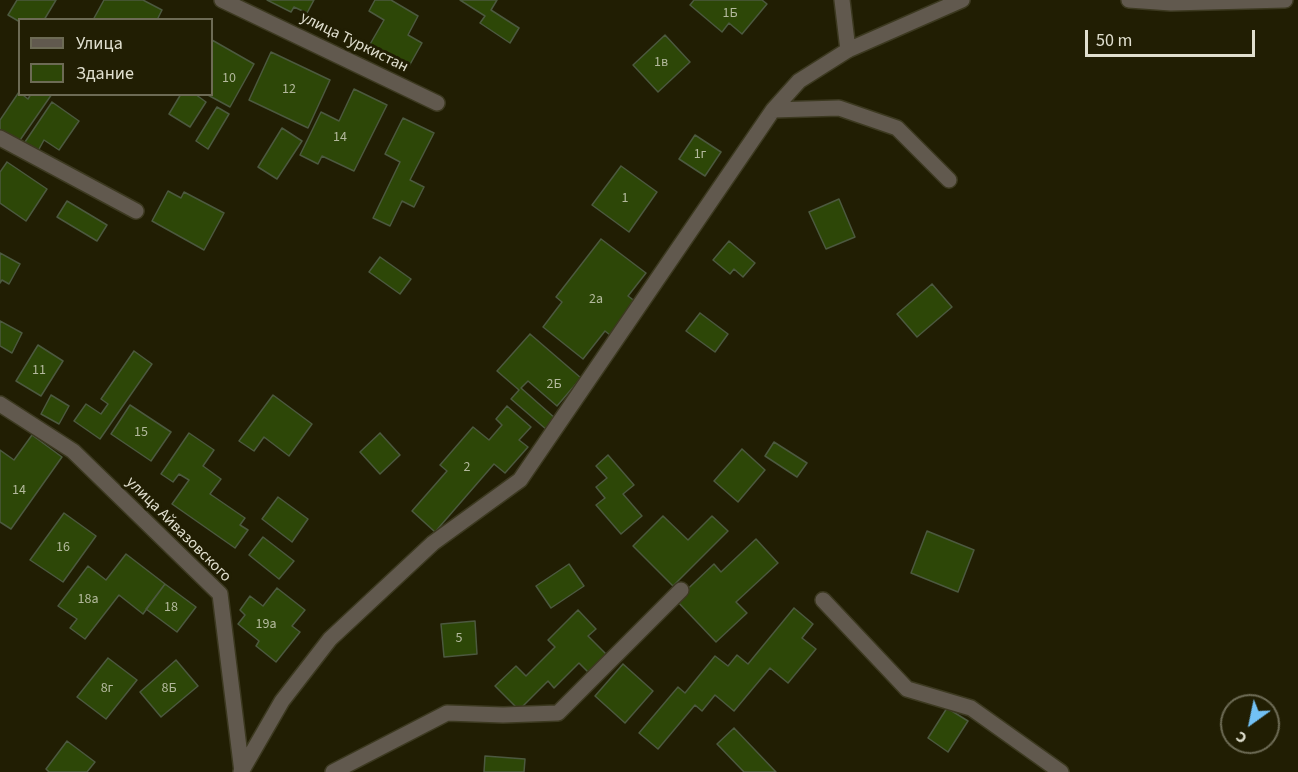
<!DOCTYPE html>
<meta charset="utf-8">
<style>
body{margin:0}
#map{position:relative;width:1298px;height:772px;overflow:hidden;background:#211e03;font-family:"Source Sans 3",sans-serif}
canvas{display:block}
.legend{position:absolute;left:18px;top:18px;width:195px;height:78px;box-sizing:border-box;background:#211e03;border:2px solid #6d6b55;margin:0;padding:8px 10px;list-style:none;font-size:18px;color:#e0dfcf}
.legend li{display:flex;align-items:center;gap:12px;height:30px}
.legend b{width:30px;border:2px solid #6d6b55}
.north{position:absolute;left:1220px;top:694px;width:60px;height:60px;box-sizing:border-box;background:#211e03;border:2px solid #6d6b55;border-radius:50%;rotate:213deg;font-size:16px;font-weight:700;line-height:24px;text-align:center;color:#e0dfcf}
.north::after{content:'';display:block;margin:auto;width:21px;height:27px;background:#72c1f5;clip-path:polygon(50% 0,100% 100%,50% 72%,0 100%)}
.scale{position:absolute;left:1085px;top:30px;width:170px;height:27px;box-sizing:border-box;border:3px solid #e0dfcf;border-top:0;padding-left:8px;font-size:18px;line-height:21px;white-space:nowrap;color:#e0dfcf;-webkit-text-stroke:4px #211e03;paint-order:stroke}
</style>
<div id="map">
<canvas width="1298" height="772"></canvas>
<ul class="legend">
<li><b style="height:8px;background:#61594e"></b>Улица</li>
<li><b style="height:16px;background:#2d4707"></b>Здание</li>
</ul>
<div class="north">С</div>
<div class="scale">50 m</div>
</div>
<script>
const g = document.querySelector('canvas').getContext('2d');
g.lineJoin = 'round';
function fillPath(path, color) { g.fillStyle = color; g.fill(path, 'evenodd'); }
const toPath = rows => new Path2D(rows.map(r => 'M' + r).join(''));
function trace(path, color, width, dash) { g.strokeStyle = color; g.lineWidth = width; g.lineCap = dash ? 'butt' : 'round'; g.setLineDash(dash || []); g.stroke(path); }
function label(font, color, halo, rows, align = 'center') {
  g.font = font + ' "Source Sans 3",sans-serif'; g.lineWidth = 6; g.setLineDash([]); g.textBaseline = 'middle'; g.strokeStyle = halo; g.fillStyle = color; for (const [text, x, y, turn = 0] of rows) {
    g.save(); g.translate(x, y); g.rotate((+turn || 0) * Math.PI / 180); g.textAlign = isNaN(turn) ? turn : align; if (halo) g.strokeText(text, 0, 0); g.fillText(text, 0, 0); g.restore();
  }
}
const building = toPath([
 [17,0,56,0,44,20,20,20,20,22,8,15,17,0],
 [104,0,143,0,162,10,157,20,93,20,104,0],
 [267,0,314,0,307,13,294,7,291,12,267,0],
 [375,0,391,0,418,16,408,35,422,43,408,68,369,46,384,20,369,11,375,0],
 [460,0,497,0,491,10,519,28,510,43,480,23,485,16,460,0],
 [694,0,762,0,767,4,742,34,729,23,722,32,690,5,694,0],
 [665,35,690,62,658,92,633,65,665,35],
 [212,40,254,64,230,107,206,94,212,94,212,40],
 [271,52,330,80,308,128,249,100,271,52],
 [354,89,387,105,354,171,322,156,318,164,300,155,321,112,339,121,354,89],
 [19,92,28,99,31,94,52,94,18,143,0,131,0,120,19,92],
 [181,94,195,94,206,102,190,127,169,114,181,94],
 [52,102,79,121,59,150,44,140,38,151,25,142,52,102],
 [217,107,229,114,208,149,196,141,217,107],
 [403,118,434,133,410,180,424,187,414,207,402,201,390,226,373,218,400,162,385,154,403,118],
 [282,128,302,141,277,179,258,167,282,128],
 [695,135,721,152,705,176,679,159,695,135],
 [7,162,47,189,26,221,0,203,0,172,7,162],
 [621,166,657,192,629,232,592,205,621,166],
 [168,191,181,198,184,192,224,213,204,250,152,221,168,191],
 [839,199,855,237,826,249,809,212,839,199],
 [67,201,107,225,97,241,57,217,67,201],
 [601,239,646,273,628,296,636,302,610,335,605,331,583,359,543,327,562,302,556,297,601,239],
 [729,241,755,263,743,277,734,269,730,274,713,260,729,241],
 [0,253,20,264,9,284,2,280,0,283,0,253],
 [380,257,411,279,400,294,369,272,380,257],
 [932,284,952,307,917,337,897,314,932,284],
 [700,313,728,334,715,352,686,331,700,313],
 [0,321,22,333,12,353,0,346,0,321],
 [530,334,581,378,557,406,528,381,521,388,556,419,547,430,511,399,519,390,497,371,530,334],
 [38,345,63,361,41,396,16,381,38,345],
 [134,351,152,364,100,439,74,421,86,404,101,414,108,404,101,399,134,351],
 [51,395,69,406,59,424,41,414,51,395],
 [273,395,312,424,289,456,264,437,254,451,239,441,273,395],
 [130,405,171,432,151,461,111,434,130,405],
 [507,406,531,427,519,440,528,447,505,473,494,464,435,532,412,511,447,471,440,465,473,427,489,440,502,425,496,419,507,406],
 [189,433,214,450,203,466,221,479,210,494,245,518,240,525,248,530,235,548,172,504,189,480,179,474,173,482,161,474,189,433],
 [380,433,400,455,380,474,360,452,380,433],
 [32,435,62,457,11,529,0,522,0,450,14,460,32,435],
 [774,442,807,463,797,477,765,456,774,442],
 [742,449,765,470,738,502,714,481,742,449],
 [608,455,634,485,623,494,642,516,621,534,596,505,605,498,596,487,607,478,596,466,608,455],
 [278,497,308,519,292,542,262,519,278,497],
 [64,513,96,536,63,582,30,560,64,513],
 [663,516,688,540,712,516,728,531,673,586,633,546,663,516],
 [927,531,974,550,958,592,911,573,927,531],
 [263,537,294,561,279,579,249,555,263,537],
 [756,539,778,563,736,602,747,613,716,642,676,600,714,564,721,572,756,539],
 [126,554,165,584,143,614,119,595,85,639,70,628,77,619,58,606,88,566,106,580,126,554],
 [569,564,584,586,551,608,536,586,569,564],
 [165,584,196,607,177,632,146,609,165,584],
 [277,588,305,610,292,626,300,632,276,662,256,646,259,641,238,624,245,615,240,610,250,596,263,606,277,588],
 [794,608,813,624,802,638,816,649,788,683,770,668,734,711,715,695,702,711,695,705,658,749,639,733,678,687,685,693,715,656,728,666,737,655,748,664,794,608],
 [578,610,596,629,588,636,606,654,588,672,579,663,554,688,548,681,519,710,495,686,516,666,526,676,555,647,548,640,578,610],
 [475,621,477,654,444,657,441,624,475,621],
 [108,658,137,680,106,719,77,697,108,658],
 [176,660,198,686,161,717,140,692,176,660],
 [623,664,653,691,625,723,595,696,623,664],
 [947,708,968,721,948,752,928,738,947,708],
 [734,728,776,772,744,772,717,744,734,728],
 [67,741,95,762,87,772,49,772,46,769,67,741],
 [485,756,525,759,524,772,484,772,485,756]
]);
fillPath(building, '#2d4707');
trace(building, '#4c593f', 1.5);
const minor = toPath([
 [222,0,437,103],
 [842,0,848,50],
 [1129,0,1171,3,1285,0],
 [773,110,839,108,897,128,949,180],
 [0,138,136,211],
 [0,404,73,451,220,594,242,772],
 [823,600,907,689,971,708,1061,772],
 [241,772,282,701,330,639,433,543,520,480,773,110,799,81,848,50,962,0],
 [333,772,447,713,503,715,558,713,681,590]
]);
trace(minor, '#3c3920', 18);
trace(minor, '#61594e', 15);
label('14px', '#b3b99d', null, [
 ["1Б",730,14],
 ["1в",661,63],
 ["10",229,79],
 ["12",289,90],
 ["14",340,138],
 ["1г",700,155],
 ["1",625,199],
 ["2а",596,300],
 ["11",39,371],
 ["2Б",554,385],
 ["15",141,433],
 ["2",467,468],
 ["14",19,491],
 ["16",63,548],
 ["18а",88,600],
 ["18",171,608],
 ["19а",266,625],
 ["5",459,639],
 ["8г",107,689],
 ["8Б",169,689]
]);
label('16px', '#e0dfcf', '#211e03', [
 ["улица Туркистан",354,43,26],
 ["улица Айвазовского",178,530,45]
]);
</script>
